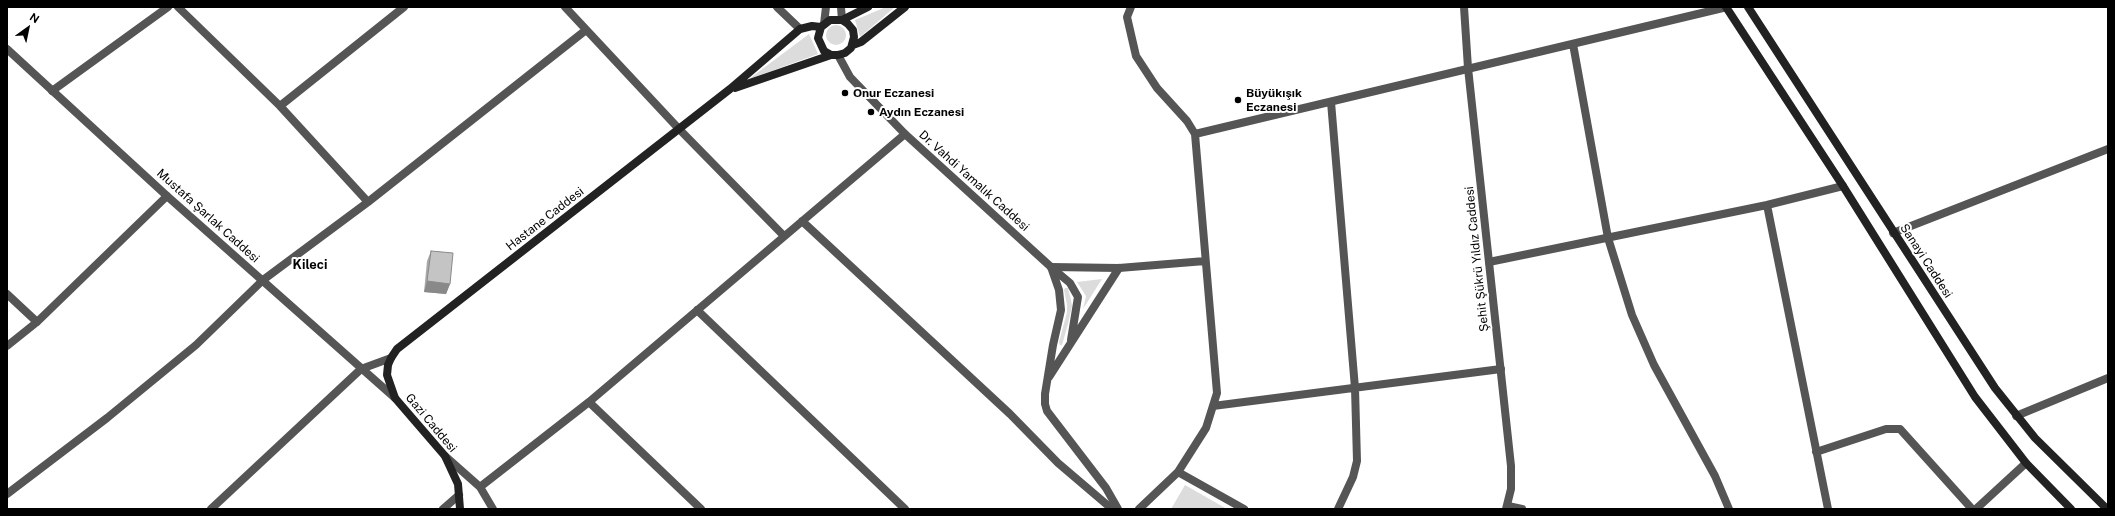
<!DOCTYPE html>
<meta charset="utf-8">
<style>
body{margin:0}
#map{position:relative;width:2115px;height:516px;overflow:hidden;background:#fff;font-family:"Public Sans",sans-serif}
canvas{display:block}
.frame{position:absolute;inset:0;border:8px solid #000;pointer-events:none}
.north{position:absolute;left:8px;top:8px;width:40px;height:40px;-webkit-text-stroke:3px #fff;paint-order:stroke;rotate:33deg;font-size:11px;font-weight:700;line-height:16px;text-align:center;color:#000}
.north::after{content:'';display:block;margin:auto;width:14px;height:18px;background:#000;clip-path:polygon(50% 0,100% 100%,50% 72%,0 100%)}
</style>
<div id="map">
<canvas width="2115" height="516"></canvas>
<div class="frame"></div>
<div class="north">N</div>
</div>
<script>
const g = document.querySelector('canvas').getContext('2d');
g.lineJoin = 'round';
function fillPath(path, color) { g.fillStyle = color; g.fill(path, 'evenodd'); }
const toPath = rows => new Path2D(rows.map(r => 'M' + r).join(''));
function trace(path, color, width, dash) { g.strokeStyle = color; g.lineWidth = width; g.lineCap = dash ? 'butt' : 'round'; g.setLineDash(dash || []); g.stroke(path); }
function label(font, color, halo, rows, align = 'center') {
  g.font = font + ' "Public Sans",sans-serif'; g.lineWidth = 4; g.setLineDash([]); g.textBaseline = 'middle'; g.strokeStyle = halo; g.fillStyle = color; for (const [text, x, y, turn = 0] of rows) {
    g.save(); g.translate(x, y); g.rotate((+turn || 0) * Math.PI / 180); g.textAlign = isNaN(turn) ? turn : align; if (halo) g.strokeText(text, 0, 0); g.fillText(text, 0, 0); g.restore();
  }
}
fillPath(toPath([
 [886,7,895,7,860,37,855,20],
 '826 35a10 10 0 1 1 20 0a10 10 0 1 1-20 0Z',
 [809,34,818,54,749,79],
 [1102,279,1083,309,1086,296,1077,282],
 [1065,288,1068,288,1071,300,1072,306,1068,324,1062,345,1060,345,1059,342,1067,312,1067,305,1064,290],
 [1185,485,1227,509,1171,509]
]), '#dcdcdc');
trace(toPath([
 [178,7,280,106,368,202],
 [565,7,679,129,784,236],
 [777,7,800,29],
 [1131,7,1127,17,1136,56,1157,88,1187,121,1195,134,1217,393,1206,428,1178,472,1139,509],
 [1573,44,1608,238,1632,315,1654,365,1715,476,1729,509],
 [52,91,168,7],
 [1331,102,1355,388,1357,461,1353,477,1338,509],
 [280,106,404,7],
 [1195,134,1727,7],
 [1767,205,1828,509],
 [802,221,1010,414,1058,463,1112,509],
 [1893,233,2108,149],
 [1489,262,1767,205,1843,186],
 [1051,267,1119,268,1205,261],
 [7,294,37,322],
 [697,310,905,509],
 [7,346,37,322,167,196],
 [589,402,701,509],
 [1213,406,1501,369],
 [2016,416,2108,378],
 [1816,452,1886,429,1900,429,1972,509],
 [445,456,480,487,493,509],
 [1178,472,1244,509],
 [480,487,589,402,905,134],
 [7,494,107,418,196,345,263,280,368,202,586,30],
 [1508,506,1522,509],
 [211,509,361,369],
 [443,509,459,495],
 [1976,509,2026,463]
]), '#555', 8);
trace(toPath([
 [841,7,842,20],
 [1464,7,1468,68,1511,466,1511,489,1506,509],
 [824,24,826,7],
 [7,49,167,196,395,398],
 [838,55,850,77,905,134,1051,267],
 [1071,340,1078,297,1070,283,1051,267,1059,290,1061,310,1053,345,1045,394,1045,404,1047,411,1106,488,1118,509],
 [361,369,391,358],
 [1049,377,1119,268]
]), '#555', 8);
trace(toPath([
 [1726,7,1843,186,1975,397,2026,463,2071,509],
 [1748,7,1995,388,2035,438,2107,509],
 [842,20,868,7],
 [853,45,861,42,905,7],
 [735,88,831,55],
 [460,509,458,484,445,456,395,398,387,375,388,365,391,358,397,349,730,89,800,29,812,26,821,27,830,20,842,20,848,24,853,30,854,37,851,48,845,53,838,55,831,55,824,51,818,38,821,27]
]), '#222', 8);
fillPath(toPath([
 [431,251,450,284,446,294,424,292,427,261]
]), '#a9a9a9');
fillPath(toPath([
 [427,281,450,284,446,294,424,292]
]), '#898989');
const building = toPath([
 [431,251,453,253,450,284,427,281,431,251]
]);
fillPath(building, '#c4c4c4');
trace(building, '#898989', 1);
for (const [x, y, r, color] of [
 [845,93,4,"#000"],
 [1238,100,4,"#000"],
 [871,112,4,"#000"]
]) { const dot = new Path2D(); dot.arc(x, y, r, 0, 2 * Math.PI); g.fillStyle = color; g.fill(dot); trace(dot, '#fff', 1.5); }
label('bold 12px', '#000', '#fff', [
 ["Onur Eczanesi",853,93],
 ["Büyükışık",1246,93],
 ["Eczanesi",1246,107],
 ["Aydın Eczanesi",879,112]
], 'left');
label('12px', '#000', '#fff', [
 ["Dr. Vahdi Yamalık Caddesi",974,181,42],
 ["Mustafa Şarlak Caddesi",208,216,42],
 ["Hastane Caddesi",545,219,-38],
 ["Şehit Şükrü Yıldız Caddesi",1477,259,-96],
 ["Sanayi Caddesi",1926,261,57],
 ["Gazi Caddesi",431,423,50]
]);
label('bold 13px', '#000', '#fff', [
 ["Kileci",310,265]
]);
</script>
